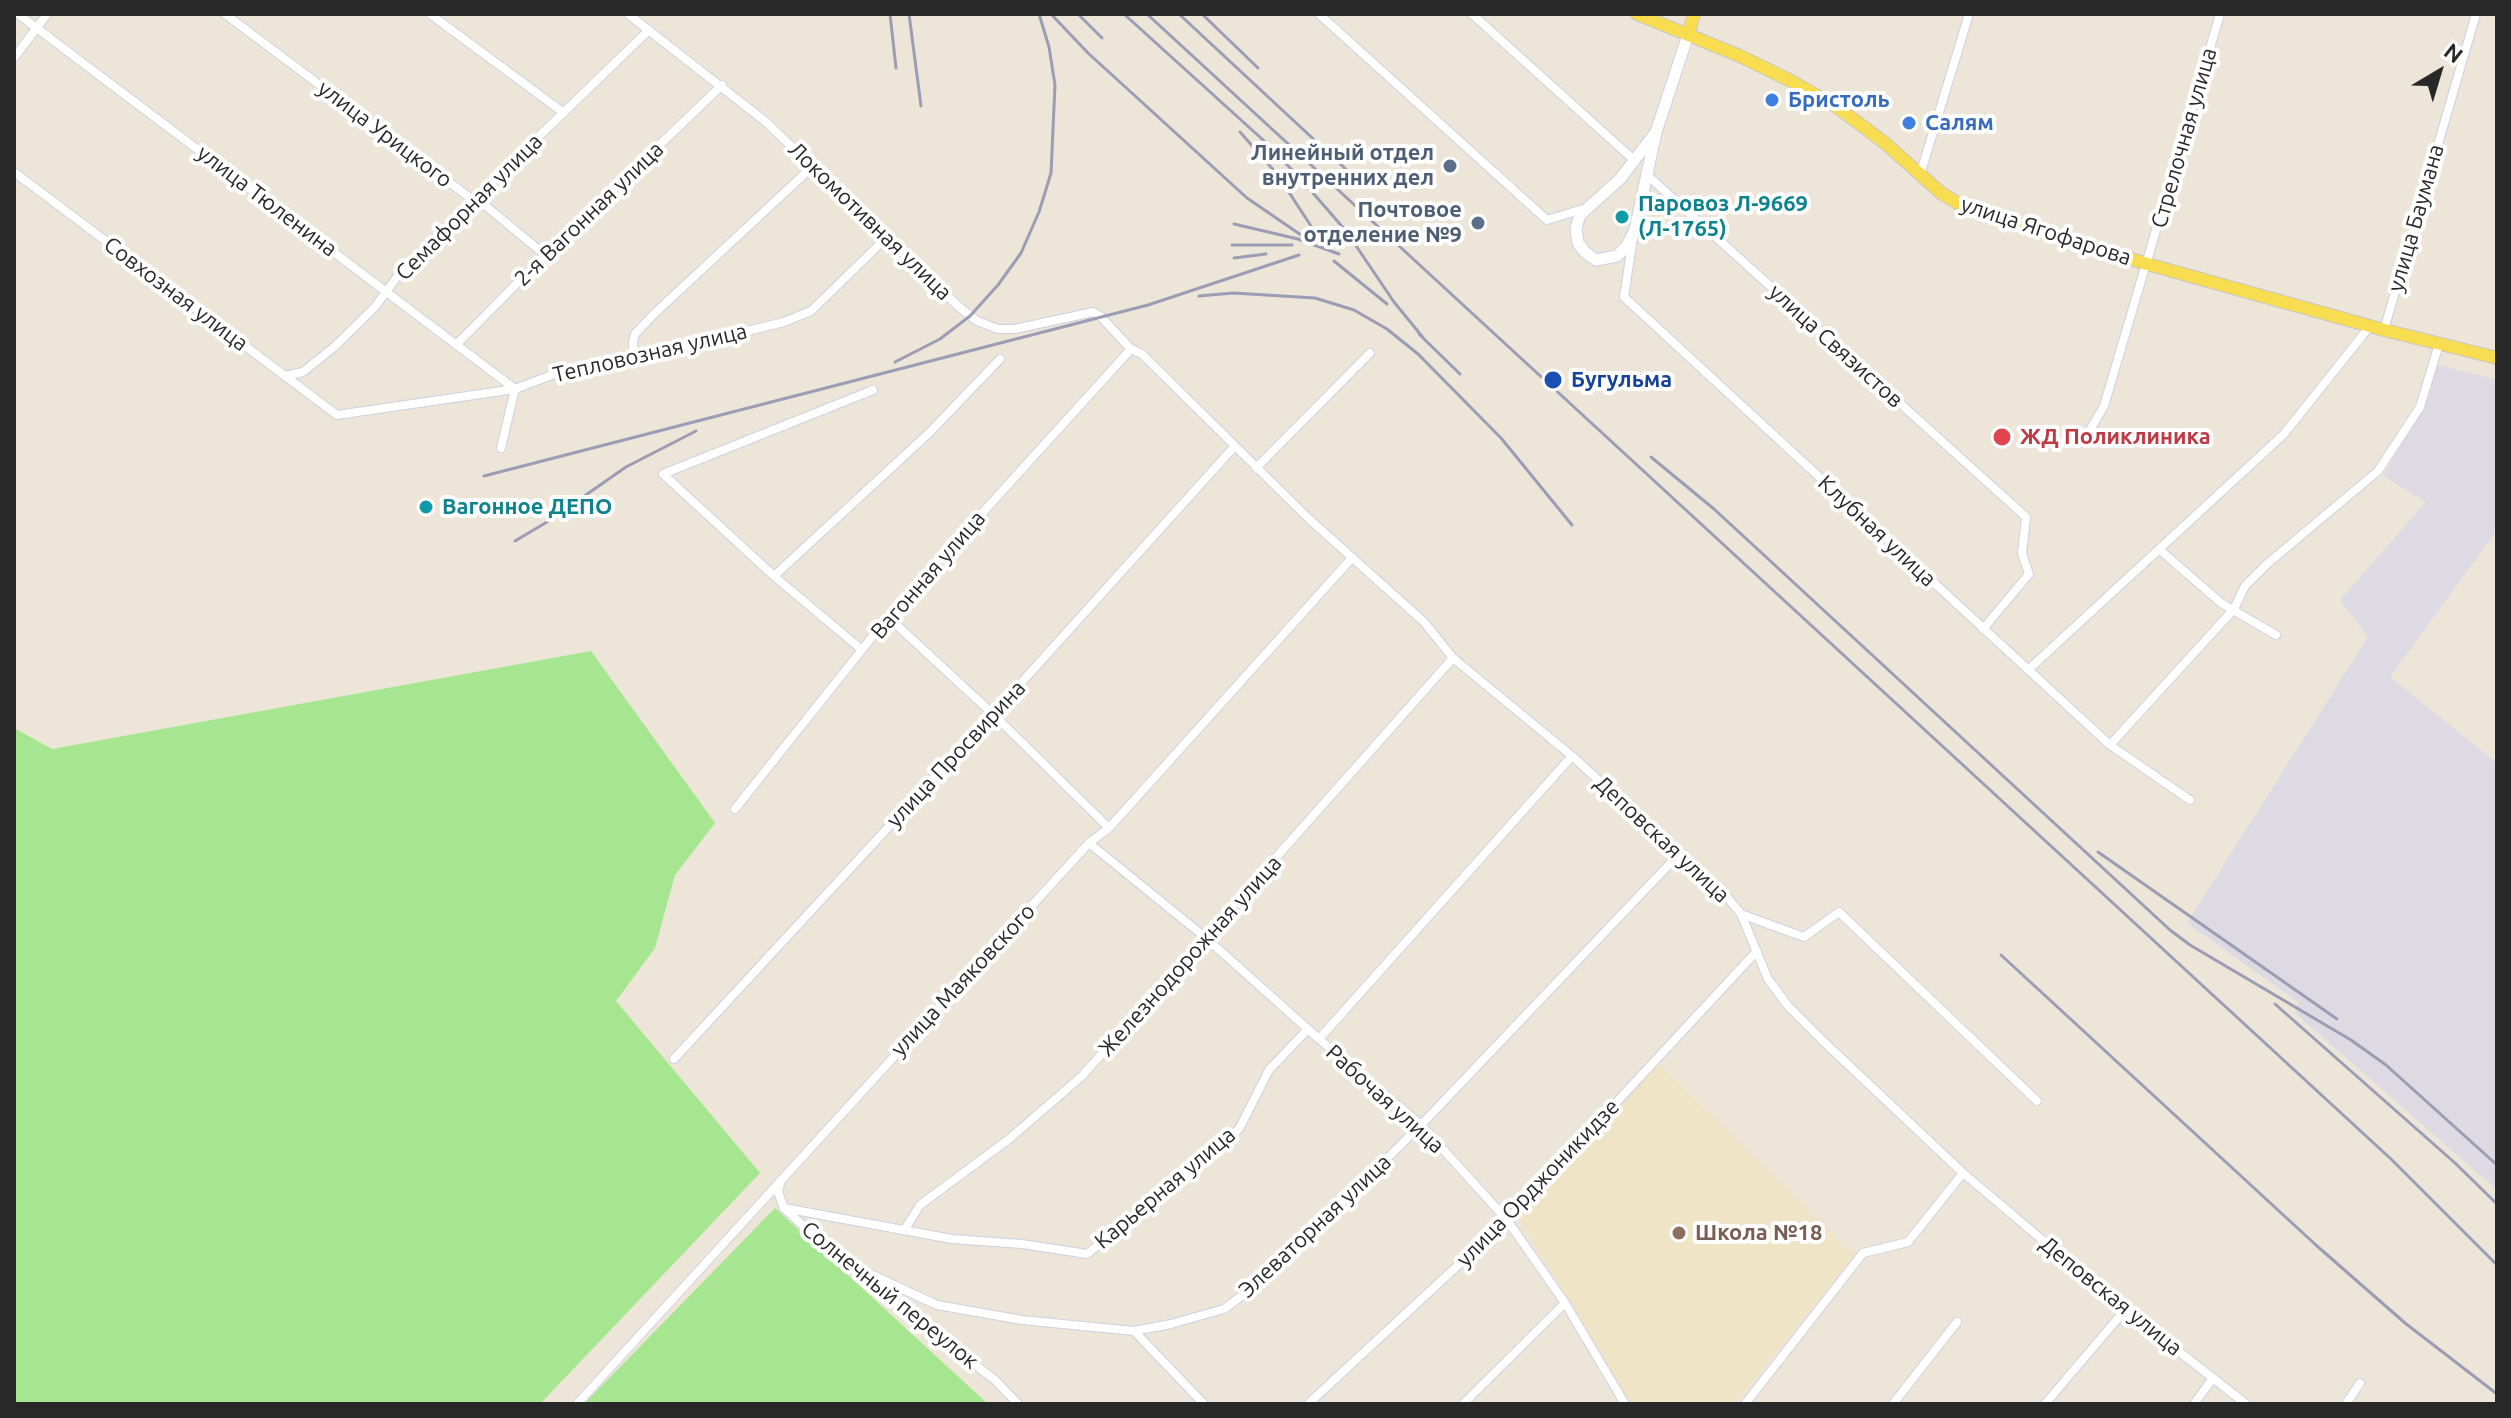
<!DOCTYPE html>
<meta charset="utf-8">
<style>
body{margin:0}
#map{position:relative;width:2511px;height:1418px;overflow:hidden;background:#ece5d8;font-family:Ubuntu,sans-serif}
canvas{display:block}
.frame{position:absolute;inset:0;border:16px solid #282828;pointer-events:none}
.north{position:absolute;left:2399px;top:32px;width:80px;height:80px;-webkit-text-stroke:6px #fff;paint-order:stroke;rotate:38deg;font-size:22px;font-weight:700;line-height:32px;text-align:center;color:#282828}
.north::after{content:'';display:block;margin:auto;width:28px;height:36px;background:#282828;clip-path:polygon(50% 0,100% 100%,50% 72%,0 100%)}
</style>
<div id="map">
<canvas width="2511" height="1418"></canvas>
<div class="frame"></div>
<div class="north">N</div>
</div>
<script>
const g = document.querySelector('canvas').getContext('2d');
g.lineJoin = 'round';
function fillPath(path, color) { g.fillStyle = color; g.fill(path, 'evenodd'); }
const toPath = rows => new Path2D(rows.map(r => 'M' + r).join(''));
function trace(path, color, width, dash) { g.strokeStyle = color; g.lineWidth = width; g.lineCap = dash ? 'butt' : 'round'; g.setLineDash(dash || []); g.stroke(path); }
function label(font, color, halo, rows, align = 'center') {
  g.font = font + ' Ubuntu,sans-serif'; g.lineWidth = 8; g.setLineDash([]); g.textBaseline = 'middle'; g.strokeStyle = halo; g.fillStyle = color; for (const [text, x, y, turn = 0] of rows) {
    g.save(); g.translate(x, y); g.rotate((+turn || 0) * Math.PI / 180); g.textAlign = isNaN(turn) ? turn : align; if (halo) g.strokeText(text, 0, 0); g.fillText(text, 0, 0); g.restore();
  }
}
fillPath(toPath([
 [2438,365,2497,380,2497,530,2390,677,2497,763,2497,1190,2295,1013,2299,1003,2187,923,2368,637,2340,600,2426,502,2383,476,2421,412]
]), '#dddae3');
fillPath(toPath([
 [1657,1062,1854,1255,1734,1404,1631,1404,1514,1210]
]), '#efe4c6');
fillPath(toPath([
 [591,651,715,823,675,875,655,948,616,1001,760,1173,540,1404,14,1404,14,728,52,749],
 [775,1208,988,1404,584,1404]
]), '#a7e690');
const street = toPath([
 [18,14,515,389,501,448],
 [225,14,473,200,486,206,545,255],
 [430,14,564,113],
 [628,14,766,122,958,306,977,321,998,329,1015,329,1093,312,1101,317,1131,349,1142,354,1308,518,1424,622,1453,658,1572,756,1728,898,1741,914,1768,979,1788,1006,1822,1040,1963,1173,2122,1307,2246,1404],
 [1319,14,1547,220,1583,209],
 [1472,14,1634,160],
 [14,58,47,14],
 [14,172,337,415,515,389,565,370,634,359,784,322,811,311,886,238],
 [1647,175,2026,517,2022,554,2029,574,1983,629],
 [1920,175,1969,14],
 [1633,238,1624,297,2110,745,2190,800],
 [2384,330,2476,14],
 [457,344,545,255,722,85],
 [634,359,633,342,635,334,654,314,813,166],
 [285,376,303,372,334,347,375,307,397,277,473,200,649,30],
 [2083,442,2104,406,2220,14],
 [1256,468,1370,353],
 [2160,550,2221,603,2276,635],
 [774,576,663,474,873,390],
 [888,617,993,714,1109,828],
 [862,650,774,576,929,433,1000,359],
 [2028,670,2284,434,2370,326],
 [2110,745,2234,609,2245,586,2267,564,2378,471,2420,407,2439,344],
 [735,809,888,617,1131,349],
 [1089,843,1206,938,1319,1039,1421,1125,1507,1220,1565,1303,1625,1404],
 [1741,914,1804,937,1839,912,2037,1101],
 [1319,1039,1572,756],
 [674,1059,993,714,1234,447],
 [781,1180,778,1192,784,1208,840,1260,995,1380,1018,1404],
 [784,1208,952,1239,1022,1244,1087,1254,1239,1129,1269,1070,1308,1029],
 [905,1229,920,1205,1009,1139,1082,1076,1453,658],
 [840,1260,937,1305,1022,1320,1134,1331,1171,1324,1224,1309,1263,1280,1421,1125,1680,853],
 [1134,1331,1204,1404],
 [577,1404,1089,843,1109,828,1351,559],
 [1308,1404,1507,1220,1757,951],
 [1463,1404,1565,1303],
 [1745,1404,1863,1253,1908,1242,1963,1173],
 [1893,1404,1957,1322],
 [2045,1404,2125,1310],
 [2194,1404,2213,1378],
 [2346,1404,2360,1383]
]);
const secondary = toPath([
 [1656,132,1620,179,1580,215,1576,228,1578,243,1585,252,1596,260,1617,256,1627,246,1635,230,1656,132,1688,35]
]);
const primary = toPath([
 [1637,14,1740,56,1791,81,1837,107,1885,143,1941,193,1964,207,2147,264,2384,330,2497,358],
 [1688,35,1694,14]
]);
trace(street, '#cdd0e2', 10);
trace(secondary, '#cdd0e2', 13);
trace(primary, '#c7c7c7', 14);
trace(street, '#fff', 8);
trace(secondary, '#fff', 11);
trace(primary, '#f8dd50', 12);
trace(toPath([
 [890,14,896,68],
 [909,14,921,106],
 [1051,14,1088,53,1247,198,1301,235],
 [1078,14,1102,38],
 [1124,14,1262,139,1300,178,1346,231,1394,302,1425,340],
 [1147,14,2391,1159,2497,1265],
 [1179,14,1365,187],
 [1202,14,1258,68],
 [1240,132,1277,174,1311,226],
 [1234,224,1298,239,1339,254],
 [1232,245,1292,245],
 [1234,258,1266,254],
 [1334,261,1387,304],
 [1199,296,1233,293,1315,298,1354,310,1387,329,1418,354,1501,438,1572,525],
 [1419,334,1460,374],
 [895,362,940,339,970,316,998,285,1021,253,1039,212,1051,173,1055,85,1049,47,1039,14],
 [1651,457,1714,509,2170,930,2190,945,2351,1040,2386,1065,2497,1165],
 [484,476,1148,305,1299,255],
 [515,541,547,522,626,467,696,431],
 [2098,852,2337,1019],
 [2001,955,2317,1246,2405,1323,2497,1394],
 [2275,1004,2455,1163,2497,1204]
]), '#9b9db4', 3);
for (const [x, y, r, color] of [
 [1772,100,8,"#3f7fe0"],
 [1909,123,8,"#3f7fe0"],
 [1450,166,8,"#5c6f8a"],
 [1622,217,8,"#0f9aa8"],
 [1478,223,8,"#5c6f8a"],
 [1553,380,10,"#1a4fb4"],
 [2002,437,10,"#e0444e"],
 [426,507,8,"#0f9aa8"],
 [1679,1233,8,"#8d6e63"]
]) { const dot = new Path2D(); dot.arc(x, y, r, 0, 2 * Math.PI); g.fillStyle = color; g.fill(dot); trace(dot, '#fff', 3); }
label('bold 22px', '#366cbe', '#fff', [
 ["Бристоль",1788,100],
 ["Салям",1925,123]
], 'left');
label('22px', '#282828', '#fff', [
 ["улица Урицкого",385,134,37],
 ["Стрелочная улица",2184,138,-74],
 ["улица Тюленина",267,201,37],
 ["Семафорная улица",469,207,-45],
 ["2-я Вагонная улица",589,214,-44],
 ["улица Баумана",2416,218,-74],
 ["Локомотивная улица",870,221,44],
 ["улица Ягофарова",2046,231,18],
 ["Совхозная улица",176,294,37],
 ["улица Связистов",1836,346,42],
 ["Тепловозная улица",650,353,-13],
 ["Клубная улица",1877,531,43],
 ["Вагонная улица",928,575,-49],
 ["улица Просвирина",956,754,-47],
 ["Деповская улица",1662,839,43],
 ["Железнодорожная улица",1190,956,-48],
 ["улица Маяковского",963,980,-47],
 ["Рабочая улица",1385,1099,42],
 ["улица Орджоникидзе",1538,1183,-46],
 ["Карьерная улица",1165,1188,-40],
 ["Элеваторная улица",1315,1226,-43],
 ["Солнечный переулок",890,1295,39],
 ["Деповская улица",2111,1296,39]
]);
label('bold 22px', '#4e5e75', '#fff', [
 ["Линейный отдел",1434,153],
 ["внутренних дел",1434,178],
 ["Почтовое",1462,210],
 ["отделение №9",1462,235]
], 'right');
label('bold 22px', '#0d838f', '#fff', [
 ["Паровоз Л-9669",1638,204],
 ["(Л-1765)",1638,229],
 ["Вагонное ДЕПО",442,507]
], 'left');
label('bold 22px', '#164399', '#fff', [
 ["Бугульма",1571,380]
], 'left');
label('bold 22px', '#be3a42', '#fff', [
 ["ЖД Поликлиника",2020,437]
], 'left');
label('bold 22px', '#785e54', '#fff', [
 ["Школа №18",1695,1233]
], 'left');
</script>
